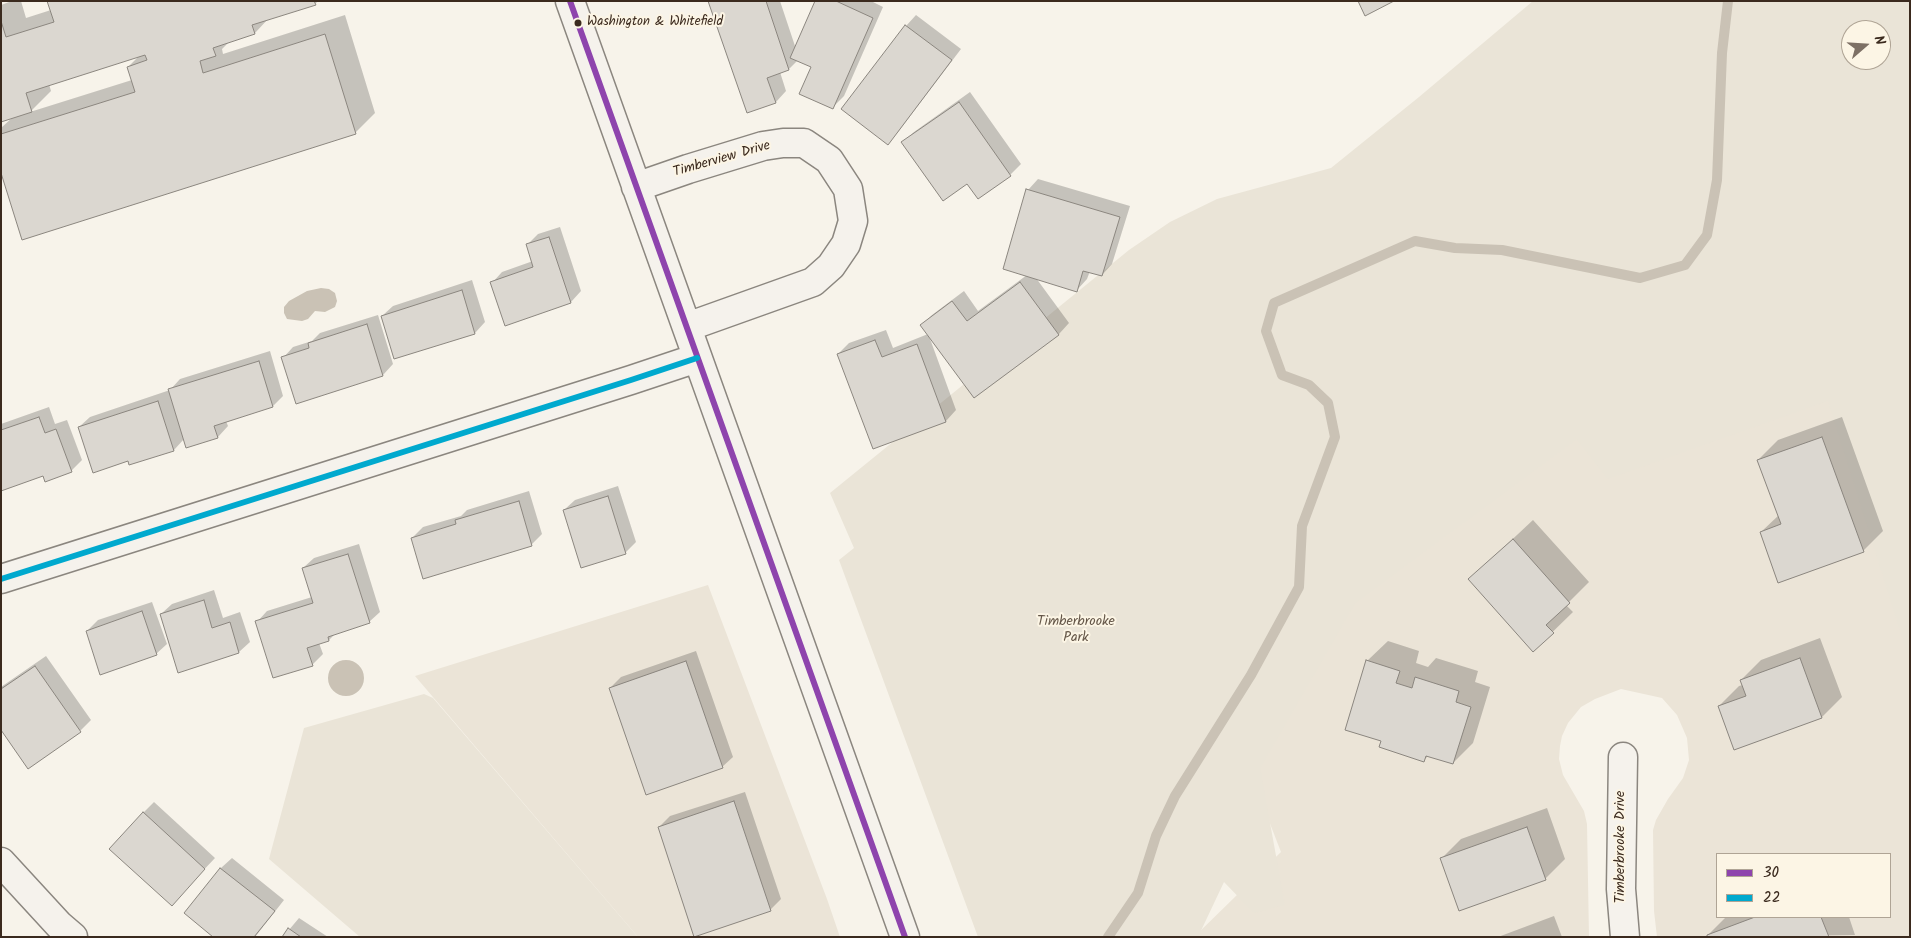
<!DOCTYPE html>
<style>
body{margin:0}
#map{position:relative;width:1911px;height:938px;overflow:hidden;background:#f7f3ea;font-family:Kalam,sans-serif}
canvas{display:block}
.frame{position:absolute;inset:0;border:2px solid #3b2a1e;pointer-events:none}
.legend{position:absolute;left:1716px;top:853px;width:175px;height:65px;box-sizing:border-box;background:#fcf5e5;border:1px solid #afa495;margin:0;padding:6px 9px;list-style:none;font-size:15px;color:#3b2a1e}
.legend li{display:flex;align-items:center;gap:10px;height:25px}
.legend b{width:25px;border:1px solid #afa495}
.north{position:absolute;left:1841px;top:20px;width:50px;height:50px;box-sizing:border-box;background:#fcf5e5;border:1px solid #afa495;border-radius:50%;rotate:71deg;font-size:14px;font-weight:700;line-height:20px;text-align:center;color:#3b2a1e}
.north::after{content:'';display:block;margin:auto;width:18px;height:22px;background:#7d7065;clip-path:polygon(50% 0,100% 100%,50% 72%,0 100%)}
</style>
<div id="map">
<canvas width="1911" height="938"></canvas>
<div class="frame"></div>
<ul class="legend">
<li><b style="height:6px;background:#8e44ad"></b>30</li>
<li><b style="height:6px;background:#00a9ce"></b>22</li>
</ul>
<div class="north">N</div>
</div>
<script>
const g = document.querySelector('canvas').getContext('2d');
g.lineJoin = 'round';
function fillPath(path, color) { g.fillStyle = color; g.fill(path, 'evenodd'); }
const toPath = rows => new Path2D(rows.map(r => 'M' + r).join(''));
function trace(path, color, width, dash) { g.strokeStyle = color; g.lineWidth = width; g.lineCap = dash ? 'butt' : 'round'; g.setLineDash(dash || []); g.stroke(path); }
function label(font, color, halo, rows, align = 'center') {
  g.font = font + ' Kalam,sans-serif'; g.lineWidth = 4; g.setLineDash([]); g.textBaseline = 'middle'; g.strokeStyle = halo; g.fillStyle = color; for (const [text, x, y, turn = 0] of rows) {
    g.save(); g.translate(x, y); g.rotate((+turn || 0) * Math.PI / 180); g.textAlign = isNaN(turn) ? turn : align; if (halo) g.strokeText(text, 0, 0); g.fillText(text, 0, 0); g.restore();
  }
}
fillPath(toPath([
 [1825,316,1910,557,1910,937,1657,937,1654,911,1653,830,1656,820,1668,799,1683,778,1689,760,1687,738,1677,715,1662,698,1621,689,1595,699,1581,707,1568,723,1562,736,1560,746,1559,759,1563,775,1584,811,1587,824,1589,937,1194,937,1281,852,1250,772,1340,607,1588,407],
 [1717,854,1890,854,1890,917,1717,917],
 [708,585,827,899,840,937,638,937,415,676]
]), '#ebe4d7');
fillPath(toPath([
 [1533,1,1910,1,1910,662,1828,401,1608,479,1577,439,1355,603,1260,768,1285,905,1254,913,1224,882,1198,937,978,937,839,560,854,548,830,493,1129,250,1170,222,1217,199,1331,168,1419,97],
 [1851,30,1881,30,1881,60,1851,60],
 [424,694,433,698,638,937,360,937,269,859,304,728]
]), '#eae4d7');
fillPath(toPath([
 [321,288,329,289,335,293,337,301,335,307,325,312,315,311,308,319,302,321,287,319,284,313,284,307,289,301,307,291],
 '328 678a18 18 0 1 1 36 0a18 18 0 1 1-36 0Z'
]), '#cac2b5');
fillPath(toPath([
 [12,1,21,1,26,18,51,10,49,1,318,1,315,4,269,18,255,33,229,42,222,49,223,54,345,15,375,113,355,133,1,169,1,128,13,117,1,120,1,5],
 [140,55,128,67,132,80,30,112,51,91,49,84],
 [709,1,780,1,796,49,817,1,871,1,883,7,844,96,833,107,812,67,798,60,789,69,780,72,786,91,776,102],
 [916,15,961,49,898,132,888,143,843,109,906,26],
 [970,92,1021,164,1010,175,967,182,903,142,914,132],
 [1038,179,1130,206,1112,264,1102,275,1090,271,1087,279,1077,290,1036,278,1069,323,1059,334,974,396,929,336,956,410,946,421,873,448,838,354,849,343,886,330,893,348,928,334,922,325,932,315,964,291,978,311,1027,275,1028,190],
 [560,227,581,291,571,302,505,324,492,283,502,272,533,261,527,245,538,234],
 [472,280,485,322,475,333,395,358,382,316,393,306],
 [378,315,393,364,383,375,297,402,283,358,293,347,312,341,320,333],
 [270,351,283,396,273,406,226,421,228,426,218,437,187,447,184,439,174,450,130,464,129,460,79,427,90,417,170,390,180,379],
 [49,407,55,424,67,420,82,460,71,471,44,474,1,490,1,424],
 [1842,417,1883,531,1863,551,1761,532,1779,515,1758,460,1778,440],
 [618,486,636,542,625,553,564,510,575,500],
 [529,491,542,534,532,544,424,577,412,538,423,527,461,516,467,510],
 [1533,520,1589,582,1566,605,1573,612,1533,651,1470,579],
 [359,544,380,612,369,622,336,633,329,640,319,643,323,654,312,665,257,622,267,611,312,597,303,568,314,558],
 [214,590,223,618,240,612,250,642,239,652,179,671,161,614,172,604],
 [152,602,167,644,156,654,87,631,98,620],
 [1820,638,1842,697,1822,717,1735,749,1719,706,1739,686,1743,685,1741,680,1761,660],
 [1388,641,1419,651,1416,663,1428,667,1436,658,1478,671,1475,682,1490,687,1473,743,1453,763,1429,755,1424,760,1382,740,1367,661],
 [696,651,733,757,722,767,610,688,621,677],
 [46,656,91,720,80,731,29,767,1,728,1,687],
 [745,792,781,899,770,910,659,827,670,816],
 [154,802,215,858,182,893,143,813],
 [1547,808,1565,859,1545,879,1441,859,1461,839],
 [232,858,284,900,255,937,215,937,186,913,221,868],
 [1554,916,1562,937,1498,937],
 [1726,917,1849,917,1855,935,1709,937,1708,935],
 [299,918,328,937,283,937]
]), '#0003');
trace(toPath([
 [1108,937,1138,893,1156,836,1175,796,1251,675,1299,587,1302,526,1335,437,1328,403,1309,385,1282,375,1266,331,1274,303,1415,241,1455,248,1502,250,1640,278,1685,265,1707,235,1717,180,1722,53,1728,1]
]), '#cac2b5', 10);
const building = toPath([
 [47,1,314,1,316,5,252,25,255,34,213,48,216,56,200,61,203,73,325,34,356,134,22,240,1,173,1,134,135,92,127,67,147,60,145,55,26,93,32,112,1,122,1,21,6,37,54,22,47,1],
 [708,1,766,1,789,70,767,78,776,103,747,113,708,1],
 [815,1,836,1,873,18,833,109,799,94,811,67,790,58,815,1],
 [1358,1,1394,1,1365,16,1358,1],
 [905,25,952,60,888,145,841,109,905,25],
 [959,102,1011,176,978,199,967,184,943,201,901,142,959,102],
 [1026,189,1120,217,1102,276,1083,271,1077,292,1003,269,1026,189],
 [549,237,571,303,505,326,490,282,533,267,526,244,549,237],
 [1020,282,1059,335,974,398,920,325,952,301,967,321,1020,282],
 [462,290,475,334,394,359,381,316,462,290],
 [367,324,383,376,296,404,281,357,309,348,308,343,367,324],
 [875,340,882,357,917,344,946,422,873,449,837,354,875,340],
 [259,361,273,407,214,426,218,438,186,448,168,389,259,361],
 [158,401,174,451,129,465,128,461,93,473,78,427,158,401],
 [39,417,45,433,56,429,72,472,45,482,43,476,1,491,1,430,39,417],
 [1822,437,1864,552,1778,583,1760,532,1781,524,1757,460,1822,437],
 [608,496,626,554,581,568,563,510,608,496],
 [519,501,532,546,423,579,411,538,456,524,455,520,519,501],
 [1513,539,1570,603,1546,625,1554,633,1533,652,1468,579,1513,539],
 [348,554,370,623,328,637,329,641,307,648,313,666,273,678,255,621,313,603,302,568,348,554],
 [204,600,212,628,230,622,239,653,178,673,160,614,204,600],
 [142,611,157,655,100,675,86,631,142,611],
 [1800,658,1822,718,1734,750,1718,706,1746,696,1740,680,1800,658],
 [1366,660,1400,671,1396,683,1412,688,1415,677,1459,691,1456,702,1471,707,1453,764,1426,756,1424,762,1379,747,1381,741,1345,730,1366,660],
 [686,661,723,768,646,795,609,688,686,661],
 [35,666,81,732,28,769,1,730,1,689,35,666],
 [734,801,771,911,694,937,658,827,734,801],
 [143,812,205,869,172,906,109,849,143,812],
 [1527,827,1546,880,1459,911,1440,858,1527,827],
 [220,868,275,911,254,937,213,937,184,913,220,868],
 [1755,917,1821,917,1829,937,1707,937,1707,935,1755,917],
 [288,928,301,937,282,937,288,928]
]);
fillPath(building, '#dbd7d0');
trace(building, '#8b867f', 1);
const minor = toPath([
 [570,1,905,937],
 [636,187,688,169,763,146,783,143,804,143,829,160,848,189,853,221,846,244,831,266,813,282,687,327],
 [1,579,631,380,697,358],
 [1623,757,1621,889,1625,937],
 [1,862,59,925,73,937]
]);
trace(minor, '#8b867f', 31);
trace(minor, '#f5f2ec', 28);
trace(toPath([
 [570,1,905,937]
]), '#8e44ad', 6);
trace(toPath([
 [1,579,631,380,697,358]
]), '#00a9ce', 6);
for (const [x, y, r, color] of [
 [578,23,4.5,"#3b2a1e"]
]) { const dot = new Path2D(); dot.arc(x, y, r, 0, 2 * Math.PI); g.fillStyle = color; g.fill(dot); trace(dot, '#fcf5e5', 2); }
label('13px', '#3b2a1e', '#fcf5e5', [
 ["Washington & Whitefield",587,23]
], 'left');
label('14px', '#3b2a1e', '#fcf5e5', [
 ["Timberview Drive",722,160,-16],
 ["Timberbrooke Drive",1622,847,-90]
]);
label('14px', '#645648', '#fcf5e5', [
 ["Timberbrooke",1076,623],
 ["Park",1076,639]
]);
</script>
